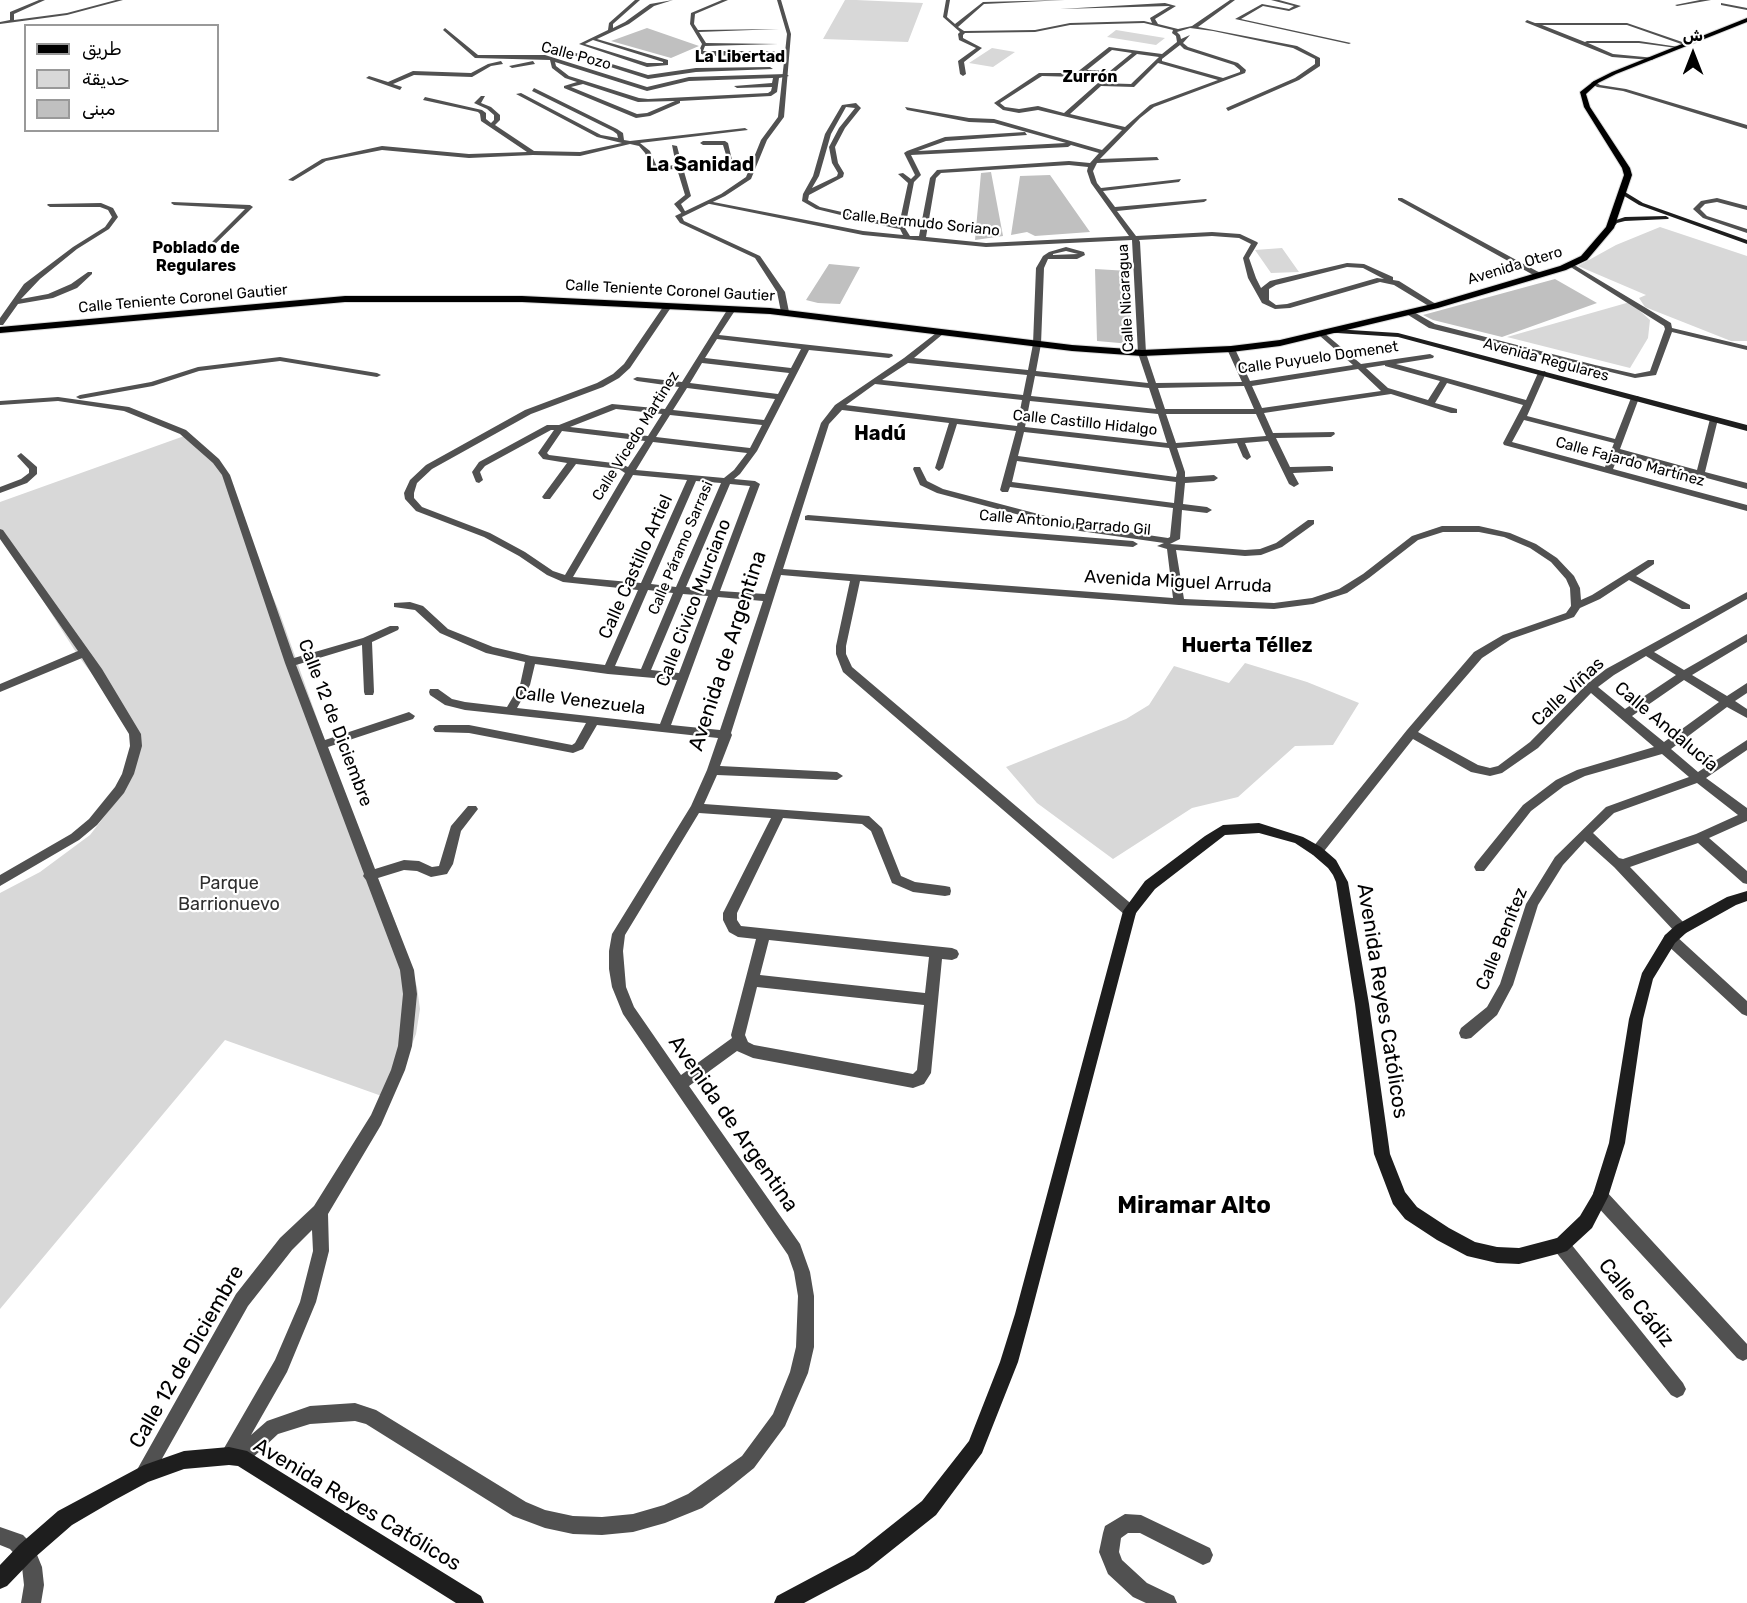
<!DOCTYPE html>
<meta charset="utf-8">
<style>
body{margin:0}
#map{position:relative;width:1747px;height:1603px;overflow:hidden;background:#fff;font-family:Rubik,"Noto Naskh Arabic",sans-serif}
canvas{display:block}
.legend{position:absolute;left:24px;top:24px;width:195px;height:108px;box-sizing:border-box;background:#fff;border:2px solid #999;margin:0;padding:8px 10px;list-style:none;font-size:18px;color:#000}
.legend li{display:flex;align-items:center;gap:12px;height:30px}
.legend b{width:30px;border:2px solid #999}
.north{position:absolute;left:1663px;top:24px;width:60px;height:60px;-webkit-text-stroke:4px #fff;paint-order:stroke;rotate:0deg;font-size:16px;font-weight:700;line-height:24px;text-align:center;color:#000}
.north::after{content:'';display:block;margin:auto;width:21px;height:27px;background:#000;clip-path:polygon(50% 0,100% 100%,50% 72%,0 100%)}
</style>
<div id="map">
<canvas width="1747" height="1603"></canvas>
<ul class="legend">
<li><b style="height:8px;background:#000"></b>طريق</li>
<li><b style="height:16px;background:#d8d8d8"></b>حديقة</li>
<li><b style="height:16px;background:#c0c0c0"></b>مبنى</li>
</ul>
<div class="north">ش</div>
</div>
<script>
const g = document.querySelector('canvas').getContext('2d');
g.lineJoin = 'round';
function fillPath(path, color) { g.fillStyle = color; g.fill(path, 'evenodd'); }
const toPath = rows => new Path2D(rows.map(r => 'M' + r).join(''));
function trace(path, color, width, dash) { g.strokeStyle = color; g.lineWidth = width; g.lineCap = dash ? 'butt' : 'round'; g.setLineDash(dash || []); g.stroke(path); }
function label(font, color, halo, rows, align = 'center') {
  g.font = font + ' Rubik,sans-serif'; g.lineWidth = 4.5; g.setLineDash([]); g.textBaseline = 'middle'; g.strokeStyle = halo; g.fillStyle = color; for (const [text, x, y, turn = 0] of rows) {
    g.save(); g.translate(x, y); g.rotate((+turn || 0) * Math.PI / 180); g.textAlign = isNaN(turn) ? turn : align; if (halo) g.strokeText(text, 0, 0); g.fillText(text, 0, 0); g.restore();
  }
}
fillPath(toPath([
 [845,0,856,0,923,3,908,42,823,39],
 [1116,30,1165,38,1156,45,1107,37],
 [992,48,1015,52,993,67,969,63],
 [1660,227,1747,256,1747,341,1731,341,1645,307,1639,298,1646,295,1578,266,1616,245],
 [1282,248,1299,272,1271,273,1255,250],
 [1630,302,1650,320,1648,338,1630,368,1507,337],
 [187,435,222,468,253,551,279,611,329,752,399,932,417,987,420,1009,416,1034,390,1099,225,1040,0,1309,0,893,40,872,90,835,121,795,132,777,133,727,79,657,0,533,0,502],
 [1245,663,1307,682,1359,703,1333,745,1295,746,1238,797,1192,808,1113,859,1037,803,1006,767,1126,719,1149,705,1174,666,1229,683]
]), '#d8d8d8');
fillPath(toPath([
 [647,28,699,46,671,58,611,41],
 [991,172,1003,236,975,240,981,173],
 [1050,175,1090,232,1035,236,1027,232,1011,235,1020,176],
 [829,264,860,267,840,304,818,303,806,300],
 [1095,269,1129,271,1131,344,1097,341],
 [1555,279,1597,303,1502,337,1433,320,1423,315]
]), '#c0c0c0');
const primary = toPath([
 [1747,18,1747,22,1616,74,1598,83,1586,94,1590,107,1630,168,1632,175,1614,228,1587,260,1566,270,1438,308,1280,346,1231,352,1142,356,1072,351,770,314,522,302,345,302,0,333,0,327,345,296,522,296,770,308,1072,345,1142,350,1231,346,1280,340,1432,304,1560,266,1581,256,1606,227,1624,175,1622,168,1584,107,1580,92,1594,81,1612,72,1747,18]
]);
trace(primary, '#dbdbdb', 2);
fillPath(toPath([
 [39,0,45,0,14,14,14,20,67,13,116,0,123,0,67,15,0,24,0,22,10,20,10,12,39,0],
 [635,0,640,0,613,24,613,28,625,22,650,4,673,0,654,6,629,24,597,39,668,60,668,65,647,67,579,44,608,30,609,23,635,0],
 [593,40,663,62,663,63,647,63,585,44,593,40],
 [722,0,728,0,695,14,694,24,698,30,779,29,699,32,706,43,778,44,705,46,703,51,774,51,776,54,709,56,698,53,702,44,690,24,691,13,722,0],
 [946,0,950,0,947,17,955,24,983,2,1065,0,984,4,958,27,964,31,1035,30,1070,23,1144,21,1152,23,1150,18,1170,6,1060,9,1165,3,1176,6,1155,19,1158,24,1178,29,1192,26,1230,0,1235,0,1198,27,1297,46,1320,58,1320,66,1299,80,1228,111,1226,108,1295,78,1315,64,1315,59,1293,48,1213,31,1190,28,1177,32,1180,35,1181,39,1190,35,1183,43,1188,47,1238,63,1246,70,1245,73,1154,107,1140,118,1100,159,1157,157,1159,160,1097,163,1093,171,1097,183,1101,188,1181,179,1179,182,1103,191,1115,207,1206,199,1207,200,1204,202,1117,211,1136,236,1212,232,1240,234,1257,242,1258,243,1249,258,1256,278,1261,288,1270,281,1347,263,1364,264,1393,277,1393,280,1399,281,1439,306,1432,308,1394,285,1380,282,1290,308,1275,309,1262,303,1248,278,1243,258,1251,244,1239,238,1212,236,1139,240,1140,242,1146,353,1156,383,1242,382,1227,349,1231,347,1235,349,1250,381,1353,365,1320,336,1320,332,1323,332,1361,364,1430,354,1434,356,1433,358,1396,364,1526,400,1538,373,1545,371,1546,373,1527,416,1615,439,1631,398,1638,396,1639,398,1620,449,1697,470,1710,419,1717,417,1718,419,1705,472,1747,483,1747,489,1619,454,1613,469,1747,505,1747,511,1504,445,1503,443,1523,405,1447,383,1435,403,1457,409,1457,413,1451,413,1391,394,1264,413,1273,433,1334,432,1335,434,1331,437,1276,438,1290,467,1330,466,1333,467,1333,471,1293,473,1299,484,1294,487,1289,484,1268,441,1245,443,1251,457,1247,460,1243,457,1237,443,1177,448,1185,472,1185,477,1214,475,1218,478,1214,481,1185,483,1183,504,1207,507,1212,510,1207,513,1182,510,1180,539,1170,544,1245,550,1260,549,1276,543,1308,520,1314,520,1314,524,1282,547,1261,555,1245,556,1176,550,1184,599,1274,603,1312,598,1339,589,1363,574,1412,536,1442,526,1479,526,1510,533,1536,544,1557,558,1574,576,1580,588,1581,600,1592,595,1648,560,1654,560,1654,564,1636,576,1690,605,1690,609,1682,609,1629,580,1600,599,1580,608,1574,617,1511,639,1482,658,1418,732,1478,765,1490,768,1498,766,1530,742,1587,684,1606,669,1747,592,1747,599,1654,652,1684,670,1747,634,1747,642,1692,675,1727,696,1747,683,1747,693,1735,701,1747,709,1747,718,1727,707,1671,749,1698,772,1747,740,1747,750,1706,778,1747,808,1747,821,1709,838,1747,871,1747,884,1743,883,1698,843,1630,867,1686,925,1688,929,1686,933,1681,935,1676,933,1614,867,1585,841,1563,865,1538,905,1513,985,1497,1015,1471,1038,1466,1039,1461,1038,1459,1033,1461,1028,1487,1007,1500,984,1526,904,1555,857,1606,807,1689,777,1662,754,1585,776,1564,786,1531,811,1484,871,1476,871,1474,867,1476,863,1523,805,1556,780,1577,770,1654,747,1591,693,1538,748,1502,773,1490,776,1471,772,1413,739,1321,855,1313,855,1311,851,1313,847,1407,730,1474,652,1503,635,1566,613,1571,606,1570,588,1566,579,1551,562,1530,548,1504,537,1479,532,1443,532,1418,540,1369,578,1347,593,1313,604,1274,609,1179,605,860,581,846,646,846,654,852,667,1135,907,1137,911,1135,915,1130,916,1125,915,843,672,836,654,836,646,850,581,781,575,731,733,732,735,720,766,837,772,843,776,837,780,717,775,704,804,869,816,882,828,901,876,915,882,945,886,950,887,951,891,950,895,945,896,913,892,892,883,871,831,862,824,783,818,737,913,737,920,741,926,952,948,957,950,959,954,957,958,952,960,942,959,931,1073,924,1084,913,1088,753,1058,737,1051,689,1086,800,1244,810,1272,814,1296,814,1347,808,1373,785,1426,754,1468,728,1489,702,1508,665,1523,633,1532,602,1535,573,1534,545,1528,513,1516,366,1424,355,1421,310,1424,278,1434,247,1463,241,1466,234,1463,229,1465,223,1462,220,1456,223,1450,275,1360,300,1302,313,1251,312,1230,292,1250,248,1306,150,1480,144,1483,138,1480,135,1474,138,1468,236,1294,280,1238,314,1206,371,1115,391,1070,398,1046,403,994,400,970,366,880,363,876,364,874,285,663,222,475,213,463,180,434,124,411,58,401,0,405,0,401,58,397,129,407,186,430,219,459,230,475,294,658,363,638,390,626,398,626,399,628,398,630,372,642,374,692,373,695,365,695,364,692,362,645,296,665,325,740,409,712,415,716,413,719,328,747,375,869,404,860,419,861,432,867,439,866,451,826,468,806,476,806,478,809,461,831,453,864,447,874,431,877,417,871,404,870,378,878,414,970,417,994,412,1046,405,1070,381,1125,328,1214,329,1251,316,1302,287,1372,251,1435,267,1421,310,1406,355,1403,376,1410,526,1502,545,1510,573,1516,602,1517,633,1514,664,1505,688,1494,742,1456,773,1414,790,1372,796,1347,798,1296,794,1272,788,1255,623,1014,612,987,609,969,609,951,612,934,691,806,707,770,718,738,597,725,583,749,573,753,469,733,435,732,433,729,435,726,439,725,469,725,572,745,575,743,586,723,465,710,445,705,430,695,429,692,430,689,438,689,452,699,465,702,507,707,520,685,525,662,486,653,440,633,415,610,394,607,394,603,410,602,423,606,448,629,493,647,531,656,605,665,638,590,563,582,547,575,519,556,484,537,416,511,405,499,404,493,410,480,426,465,525,410,597,383,613,374,624,364,665,304,671,304,672,306,630,368,619,378,603,387,531,414,432,469,417,483,414,493,414,498,422,507,490,533,525,552,553,571,565,575,625,473,619,469,576,464,550,499,544,499,542,497,567,463,543,459,538,453,554,430,551,430,485,466,480,472,483,480,479,483,476,482,472,472,479,462,547,425,559,425,612,404,665,409,679,387,637,381,633,379,637,377,682,382,729,307,736,309,719,335,892,354,893,356,889,358,809,350,757,451,740,474,734,479,755,481,760,484,720,591,765,594,821,423,835,405,904,358,940,330,944,332,943,334,914,358,1028,370,1033,344,1036,268,1043,256,1049,252,1066,247,1084,252,1085,255,1077,259,1048,259,1044,268,1041,344,1036,371,1148,383,1138,353,1132,240,986,247,863,235,705,203,708,201,863,231,903,235,900,229,894,228,816,209,802,201,803,194,813,176,825,134,842,105,856,103,861,108,845,128,835,147,838,163,844,173,843,177,809,195,808,200,820,207,899,225,908,183,898,174,903,173,911,179,915,175,904,153,907,151,945,137,1025,132,1027,135,946,141,918,151,1066,143,994,123,969,122,907,110,905,107,969,118,994,119,1102,150,1122,130,1038,110,1019,113,1003,110,994,103,1039,73,1076,73,1109,47,1162,54,1177,42,1176,36,1172,33,1173,30,1144,23,1070,25,1035,32,965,33,963,35,963,38,982,48,964,62,966,74,963,76,960,74,958,61,976,48,959,40,958,34,960,32,943,17,946,0],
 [1180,45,1184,49,1234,65,1240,70,1240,72,1223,78,1162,61,1162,59,1180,45],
 [1112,50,1132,53,1110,71,1087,70,1112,50],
 [1137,54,1159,57,1131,84,1098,83,1064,113,1038,106,1019,109,1005,107,1000,103,1042,76,1077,77,1083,73,1111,75,1137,54],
 [1158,63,1218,80,1150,105,1125,127,1070,114,1101,86,1134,87,1158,63],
 [846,107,855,108,839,128,829,147,832,163,838,173,837,176,812,188,819,176,831,134,846,107],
 [1071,145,1099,153,1090,163,1069,161,937,170,930,178,919,236,910,236,905,228,914,182,921,175,911,155,1068,147,1071,145],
 [1069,165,1088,167,1087,171,1091,183,1129,236,986,243,926,237,936,178,941,173,1069,165],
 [1066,251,1078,254,1053,255,1053,254,1066,251],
 [1347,267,1363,268,1384,279,1377,278,1287,304,1276,305,1269,300,1269,289,1276,285,1347,267],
 [717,339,801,349,791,368,705,358,717,339],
 [702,363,789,373,778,394,690,383,702,363],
 [908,363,1027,375,1023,395,882,380,908,363],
 [1385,365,1385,366,1440,381,1428,400,1388,388,1366,368,1385,365],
 [1358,369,1381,391,1262,408,1252,386,1358,369],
 [1035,376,1149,388,1156,409,1031,396,1035,376],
 [875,384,1022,400,1017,426,846,405,875,384],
 [1244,386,1254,409,1165,409,1158,388,1244,386],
 [687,388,775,399,764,420,673,410,687,388],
 [1030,401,1158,414,1167,443,1025,427,1030,401],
 [616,409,662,414,648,436,570,427,616,409],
 [842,410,949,423,935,468,939,471,943,468,957,424,1016,431,1000,490,1002,492,1008,492,1010,487,1173,508,1170,537,1168,538,1080,525,943,489,927,481,920,467,914,467,913,469,920,485,937,493,1080,531,1164,543,1157,546,1167,549,1173,598,783,569,829,424,842,410],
 [1166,414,1256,414,1266,436,1176,443,1166,414],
 [670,415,762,425,750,448,656,437,670,415],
 [1524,420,1614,443,1605,467,1512,442,1524,420],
 [562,431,645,441,628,467,621,464,549,455,547,453,562,431],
 [1024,432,1169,448,1177,472,1176,477,1018,456,1024,432],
 [653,442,747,453,734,470,724,478,636,470,653,442],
 [1017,461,1176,482,1174,503,1012,482,1017,461],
 [633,475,687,480,641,583,573,577,633,475],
 [696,481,721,483,676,587,651,584,696,481],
 [730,484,750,486,711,590,686,587,730,484],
 [648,590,673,593,641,669,615,666,648,590],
 [683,594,708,596,679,673,651,670,683,594],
 [718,597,763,601,720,730,671,725,718,597],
 [1646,656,1676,675,1625,709,1598,687,1614,675,1646,656],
 [535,664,608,674,677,680,660,724,517,708,530,685,535,664],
 [1684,680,1719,702,1664,742,1632,716,1684,680],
 [1697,783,1738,815,1696,834,1623,859,1619,858,1593,833,1614,813,1697,783],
 [699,813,771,818,723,913,723,920,729,932,738,937,756,939,731,1035,732,1038,681,1075,634,1007,626,987,623,951,625,935,699,813],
 [769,940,929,957,925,993,760,975,769,940],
 [757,987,924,1005,917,1070,913,1074,754,1045,748,1042,745,1035,757,987],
 [1271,0,1279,0,1301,6,1289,11,1263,6,1241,19,1351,43,1349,44,1235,19,1262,4,1289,9,1294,6,1271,0],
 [1700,0,1711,0,1677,6,1675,5,1700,0],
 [1721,3,1747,8,1747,10,1721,5,1721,3],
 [1527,20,1535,23,1627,23,1688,44,1684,45,1627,25,1542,25,1585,42,1587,41,1639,41,1679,47,1677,48,1639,43,1588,43,1613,54,1655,58,1652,60,1612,57,1525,22,1527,20],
 [445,28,478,55,545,55,647,87,689,77,786,74,789,76,779,78,777,92,771,96,680,101,680,103,650,116,636,118,564,88,564,86,577,82,565,78,552,68,550,60,475,58,443,30,445,28],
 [555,62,647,91,689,81,773,78,772,83,734,86,737,88,772,87,771,91,768,93,648,99,639,98,569,76,556,66,555,62],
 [583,84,638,102,675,101,647,113,637,114,571,87,583,84],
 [556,47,648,75,696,68,770,67,773,69,696,72,648,79,554,49,556,47],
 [501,61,503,64,491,66,472,77,414,75,393,84,402,87,400,90,366,78,369,76,388,82,413,71,471,73,488,64,501,61],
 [533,61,535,64,512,68,509,66,533,61],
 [1594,81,1600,85,1626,89,1747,125,1747,129,1623,91,1597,87,1591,83,1594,81],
 [534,88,617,129,623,133,624,140,630,141,745,128,748,130,640,143,650,151,657,167,676,165,672,145,677,146,682,165,721,161,727,158,723,145,703,145,700,143,703,141,725,141,728,143,732,160,722,165,683,168,691,196,681,204,686,213,683,215,674,204,685,195,677,169,653,170,645,153,639,146,630,144,580,156,533,155,469,158,382,150,326,161,293,181,288,180,322,159,382,146,469,154,527,152,481,121,480,114,478,112,423,100,425,97,482,110,486,113,486,119,491,123,494,120,494,115,487,109,474,103,481,96,485,96,481,103,491,107,500,115,500,120,495,125,534,151,580,152,622,143,597,137,516,94,521,93,601,135,618,138,617,134,613,131,532,91,534,88],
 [1398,198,1402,198,1544,275,1537,277,1398,200,1398,198],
 [1717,198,1747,206,1747,210,1717,202,1705,204,1700,209,1707,216,1747,229,1747,233,1703,218,1693,209,1701,201,1717,198],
 [172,202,250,205,253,207,206,253,203,251,245,209,174,205,171,203,172,202],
 [101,203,113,208,118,217,109,229,77,249,40,279,21,299,48,294,71,284,88,272,92,272,92,274,77,288,53,298,18,304,3,325,0,325,0,318,24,284,73,247,105,227,112,217,108,210,100,207,50,207,47,205,48,204,101,203],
 [1571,263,1671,323,1672,328,1747,346,1747,350,1672,332,1656,375,1635,378,1429,328,1405,313,1412,311,1435,324,1595,365,1635,374,1650,371,1665,329,1664,326,1569,266,1568,265,1571,263],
 [280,357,377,373,381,375,377,377,280,361,199,371,153,386,80,399,76,397,80,395,151,382,198,367,280,357],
 [21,453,37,467,37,474,27,483,0,493,0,487,21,479,29,473,29,469,17,456,21,453],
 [808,515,1133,541,1138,544,1133,547,805,520,805,516,808,515],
 [0,529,3,530,102,669,141,734,142,746,134,774,124,793,97,825,79,840,0,886,0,875,71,834,89,819,115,787,122,774,130,746,129,734,82,658,0,692,0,684,78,651,0,539,0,529],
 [1670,933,1675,935,1747,1001,1747,1016,1742,1014,1665,943,1663,939,1665,935,1670,933],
 [1600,1189,1606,1191,1747,1344,1747,1359,1743,1361,1737,1358,1594,1203,1592,1197,1594,1191,1600,1189],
 [1561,1237,1567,1239,1683,1383,1686,1389,1683,1395,1677,1398,1671,1395,1555,1251,1553,1245,1555,1239,1561,1237],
 [1125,1514,1141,1515,1210,1548,1213,1555,1210,1562,1203,1565,1140,1533,1128,1533,1121,1538,1119,1552,1122,1560,1147,1583,1174,1596,1177,1603,1146,1603,1133,1597,1108,1574,1099,1552,1103,1533,1105,1526,1125,1514],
 [0,1527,23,1535,33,1545,42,1567,44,1585,41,1603,21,1603,24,1585,22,1567,19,1559,10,1549,0,1545,0,1527]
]), '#515151');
fillPath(toPath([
 [777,0,781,0,791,34,784,117,767,140,751,179,725,196,682,217,684,221,760,256,785,292,789,312,785,314,781,312,777,292,755,258,680,223,675,216,721,194,746,177,761,140,778,117,787,34,777,0]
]), '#515151');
fillPath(toPath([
 [1621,192,1625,192,1643,203,1747,240,1747,244,1639,205,1621,194,1621,192],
 [1666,216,1669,218,1668,219,1625,221,1617,223,1612,229,1607,228,1613,221,1625,217,1666,216],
 [1334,329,1398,333,1747,425,1747,431,1398,337,1337,333,1334,333,1334,329],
 [1259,823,1303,837,1321,847,1336,860,1348,882,1369,1004,1390,1154,1405,1192,1417,1207,1449,1228,1475,1242,1497,1247,1519,1248,1557,1238,1580,1216,1593,1194,1609,1143,1629,1019,1642,973,1665,935,1676,925,1727,897,1747,891,1747,901,1736,905,1686,933,1675,943,1653,979,1643,1019,1625,1143,1608,1197,1592,1228,1567,1251,1561,1253,1519,1264,1497,1263,1467,1256,1437,1240,1405,1219,1393,1204,1374,1154,1355,1004,1336,882,1333,875,1328,868,1313,855,1295,843,1259,833,1225,835,1155,889,1136,913,1031,1314,1018,1362,982,1453,936,1515,868,1569,804,1603,774,1603,777,1596,854,1555,922,1501,969,1441,1000,1362,1015,1314,1123,911,1145,881,1205,836,1223,825,1259,823],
 [229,1447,247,1451,481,1596,484,1603,456,1603,238,1466,229,1465,184,1469,148,1482,113,1501,72,1525,33,1559,7,1586,0,1589,0,1565,19,1545,58,1511,144,1465,184,1451,229,1447]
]), '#1e1e1e');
fillPath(primary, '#000');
label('15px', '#000', '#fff', [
 ["Calle Pozo",576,56,15],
 ["Calle Bermudo Soriano",921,223,6],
 ["Avenida Otero",1515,266,-17],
 ["Calle Teniente Coronel Gautier",670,291,3],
 ["Calle Nicaragua",1126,298,-93],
 ["Calle Teniente Coronel Gautier",183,299,-5],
 ["Calle Puyuelo Domenet",1318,358,-8],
 ["Avenida Regulares",1546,360,15],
 ["Calle Castillo Hidalgo",1085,423,6],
 ["Calle Vicedo Martinez",636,436,-58],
 ["Calle Fajardo Martínez",1630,462,15],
 ["Calle Antonio Parrado Gil",1065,523,5],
 ["Calle Páramo Sarrasi",681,548,-67]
]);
label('bold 16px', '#000', '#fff', [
 ["La Libertad",740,57],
 ["Zurrón",1090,77],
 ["Poblado de",196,248],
 ["Regulares",196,266]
]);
label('18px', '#000', '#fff', [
 ["Calle Castillo Artiel",636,567,-66],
 ["Avenida Miguel Arruda",1178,582,3],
 ["Calle Civico Murciano",694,603,-69],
 ["Calle Viñas",1568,692,-43],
 ["Calle Venezuela",580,701,7],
 ["Calle 12 de Diciembre",335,723,69],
 ["Calle Andalucía",1666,727,40],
 ["Calle Benítez",1502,939,-68]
]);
label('18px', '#2f2f2f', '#fff', [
 ["Parque",229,884],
 ["Barrionuevo",229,905]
]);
label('bold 20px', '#000', '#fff', [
 ["La Sanidad",700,165],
 ["Hadú",880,434]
]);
label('bold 20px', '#000', '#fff', [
 ["Huerta Téllez",1247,646]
]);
label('21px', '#000', '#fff', [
 ["Avenida de Argentina",728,651,-72],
 ["Avenida Reyes Católicos",1382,1001,81],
 ["Avenida de Argentina",733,1124,55],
 ["Calle Cádiz",1636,1303,51],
 ["Calle 12 de Diciembre",187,1357,-60],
 ["Avenida Reyes Católicos",357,1505,31]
]);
label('bold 24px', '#000', '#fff', [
 ["Miramar Alto",1194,1206]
]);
</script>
